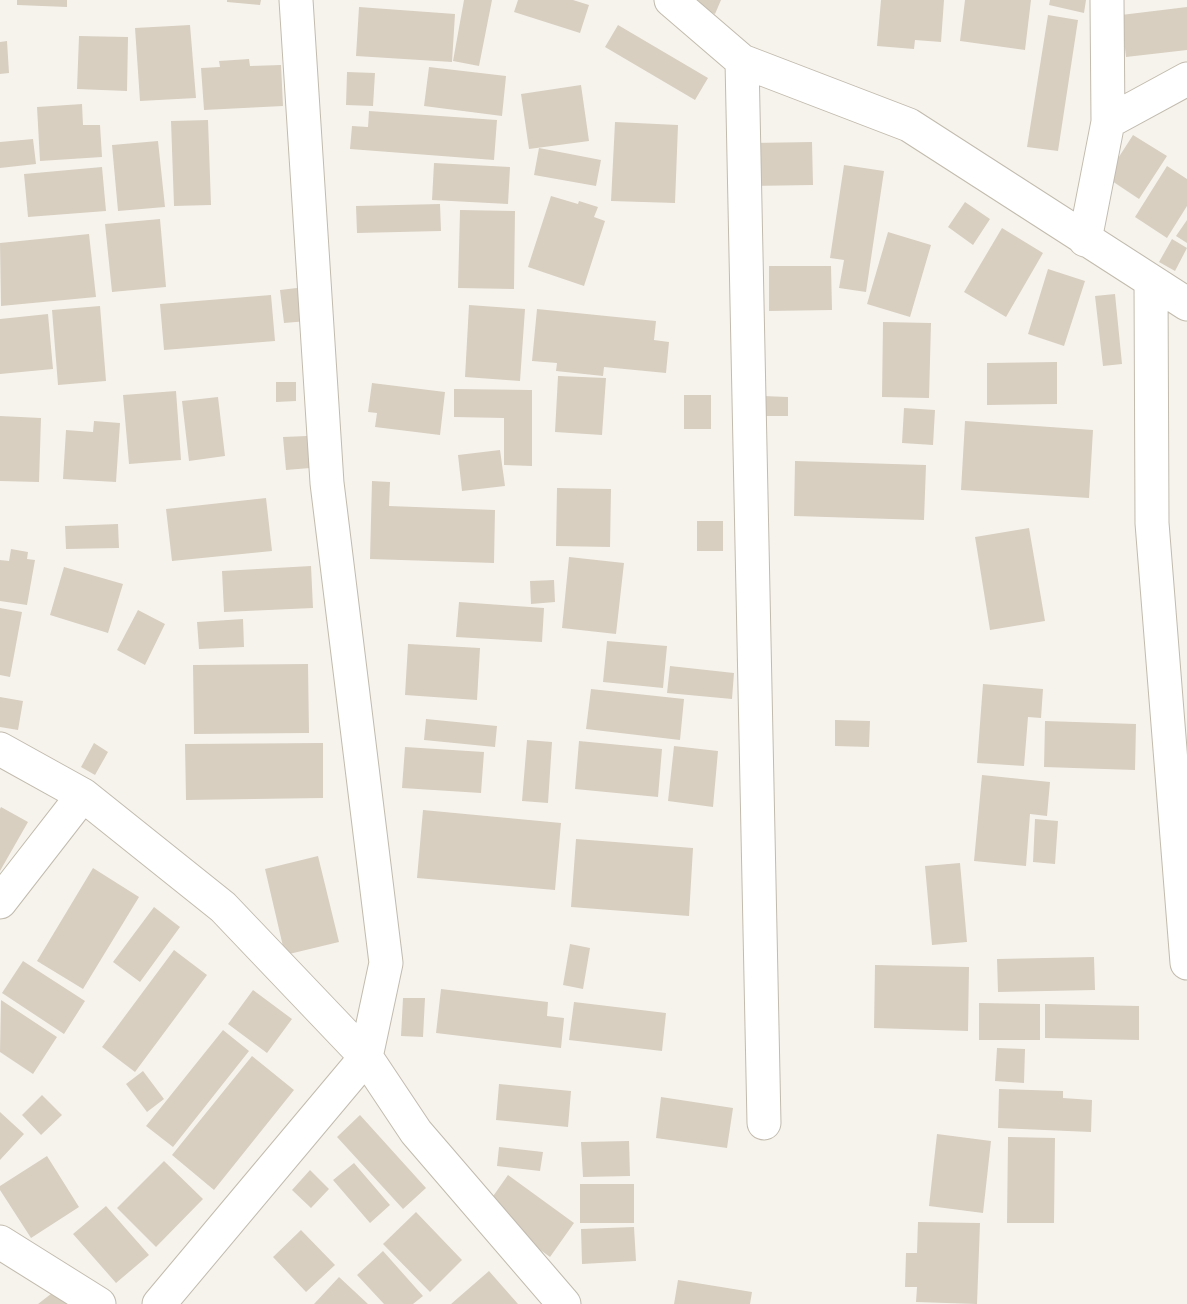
<!DOCTYPE html>
<style>
body{margin:0}
canvas{display:block;background:#f6f3ec}
</style>
<canvas width="1187" height="1304"></canvas>
<script>
const g = document.querySelector('canvas').getContext('2d');
g.lineJoin = 'round';
function fillPath(path, color) { g.fillStyle = color; g.fill(path, 'evenodd'); }
const toPath = rows => new Path2D(rows.map(r => 'M' + r).join(''));
function trace(path, color, width, dash) { g.strokeStyle = color; g.lineWidth = width; g.lineCap = dash ? 'butt' : 'round'; g.setLineDash(dash || []); g.stroke(path); }
fillPath(toPath([
 [17,0,67,0,67,7,17,5],
 [227,0,261,0,260,5,227,2],
 [464,0,492,0,479,66,453,61],
 [518,0,573,0,589,5,580,33,514,12],
 [695,0,721,0,715,14,693,5],
 [881,0,944,0,941,42,915,40,914,49,877,46],
 [965,0,1031,0,1025,50,960,41],
 [1050,0,1086,0,1084,13,1049,5],
 [359,7,455,14,452,62,356,56],
 [1187,7,1187,50,1126,57,1121,15],
 [1048,15,1078,20,1058,151,1027,147],
 [190,25,196,98,140,101,135,28],
 [618,25,708,78,695,100,605,47],
 [79,36,128,37,127,91,77,89],
 [7,41,9,73,0,74,0,42],
 [249,59,250,66,281,65,283,106,204,110,201,68,220,67,219,61],
 [429,67,506,76,502,116,424,106],
 [347,72,375,73,373,106,346,105],
 [581,85,589,141,529,149,521,94],
 [82,104,83,125,100,125,102,157,40,161,37,107],
 [369,111,497,120,494,160,350,149,352,126,368,127],
 [208,120,211,205,174,206,171,121],
 [615,122,678,125,675,203,611,201],
 [1133,135,1167,156,1139,199,1106,177],
 [33,139,36,164,0,168,0,142],
 [158,141,165,207,118,211,112,145],
 [812,142,813,185,751,186,750,143],
 [539,148,601,160,596,186,534,175],
 [434,163,510,167,508,204,432,200],
 [844,165,884,171,866,292,839,288,844,260,830,258],
 [1167,166,1187,179,1187,206,1167,238,1135,217],
 [102,167,106,211,28,217,24,174],
 [551,196,578,204,579,201,598,207,594,217,605,221,584,286,528,267],
 [965,202,990,219,973,245,948,227],
 [440,204,441,231,357,233,356,206],
 [460,210,515,211,514,289,458,288],
 [160,219,166,287,112,292,105,224],
 [1187,220,1187,243,1176,236],
 [1002,228,1043,253,1006,317,964,292],
 [888,232,931,245,910,317,867,304],
 [89,234,96,297,1,306,0,243],
 [1172,239,1187,248,1175,271,1159,262],
 [769,266,831,266,832,310,769,311],
 [1048,269,1085,281,1064,346,1028,334],
 [305,287,308,321,284,323,280,290],
 [1115,294,1122,364,1103,366,1095,296],
 [271,295,275,341,164,350,160,304],
 [469,305,525,309,520,381,465,377],
 [100,306,106,381,58,385,52,310],
 [537,309,656,321,654,340,669,342,666,373,604,367,603,376,556,371,557,363,532,361],
 [48,314,53,369,0,374,0,319],
 [883,322,931,323,929,398,882,397],
 [1057,362,1057,404,987,405,987,363],
 [558,376,606,378,602,435,555,432],
 [276,382,296,382,296,401,276,402],
 [372,383,445,392,440,435,375,427,377,413,368,412],
 [454,389,532,390,532,466,504,465,504,418,454,417],
 [176,391,181,460,129,464,123,395],
 [684,395,711,395,711,429,684,429],
 [763,396,788,397,788,416,763,416],
 [218,397,225,456,189,461,182,401],
 [904,408,935,410,933,445,902,443],
 [0,416,41,418,39,482,0,481],
 [94,421,120,423,116,482,63,479,66,430,93,432],
 [965,421,1093,430,1089,498,961,490],
 [307,436,310,468,286,470,283,437],
 [500,450,505,486,462,491,458,455],
 [795,461,926,465,924,520,794,516],
 [372,481,390,482,389,506,495,510,494,563,370,559],
 [557,488,611,489,610,547,556,546],
 [266,498,272,551,172,561,166,509],
 [697,521,723,521,723,551,697,551],
 [118,524,119,548,66,549,65,526],
 [1029,528,1045,621,990,630,975,537],
 [11,549,28,552,27,559,35,560,27,605,0,601,0,560,9,561],
 [569,557,624,563,616,634,562,628],
 [311,566,313,608,224,612,222,571],
 [64,567,123,584,108,633,50,615],
 [554,580,555,602,531,604,530,581],
 [459,602,544,608,542,642,456,637],
 [0,608,22,612,10,677,0,675],
 [138,610,165,624,145,665,117,650],
 [243,619,244,647,199,649,197,622],
 [607,641,667,646,663,688,603,682],
 [408,644,480,648,477,700,405,695],
 [308,664,309,733,194,734,193,665],
 [670,666,734,673,732,699,667,693],
 [983,684,1043,689,1041,718,1028,717,1024,766,977,763],
 [591,689,684,699,680,740,586,729],
 [0,697,23,701,18,730,0,727],
 [426,719,497,726,495,747,424,740],
 [835,720,870,721,869,747,835,746],
 [1045,721,1136,724,1135,770,1044,767],
 [527,740,552,742,548,803,522,801],
 [579,741,662,749,658,797,575,789],
 [94,743,108,752,95,775,81,767],
 [323,743,323,798,186,800,185,744],
 [674,746,718,751,713,807,668,801],
 [405,747,484,752,481,793,402,788],
 [982,775,1050,782,1047,816,1030,814,1026,866,974,861],
 [1,807,28,822,0,871,0,809],
 [423,810,561,823,555,890,417,878],
 [1035,819,1058,821,1055,864,1033,862],
 [576,839,693,848,689,916,571,907],
 [318,856,339,942,285,955,265,869],
 [960,863,967,942,932,945,925,866],
 [93,868,139,897,83,989,37,961],
 [154,907,180,927,140,982,113,962],
 [570,944,590,948,583,989,563,985],
 [174,950,207,975,135,1072,102,1047],
 [1094,957,1095,990,998,992,997,959],
 [23,961,85,1001,64,1034,2,993],
 [875,965,969,967,968,1031,874,1028],
 [441,989,548,1002,547,1016,564,1018,561,1048,436,1033],
 [253,990,292,1019,267,1053,228,1024],
 [403,998,425,998,423,1037,401,1036],
 [1,1000,57,1037,33,1074,0,1052],
 [574,1002,666,1013,662,1051,569,1040],
 [979,1003,1040,1004,1040,1040,979,1040],
 [1045,1004,1139,1006,1139,1040,1045,1038],
 [223,1030,249,1051,173,1147,146,1126],
 [997,1048,1025,1049,1024,1083,995,1081],
 [252,1056,294,1090,214,1190,172,1155],
 [143,1071,164,1099,147,1112,126,1084],
 [499,1084,571,1091,568,1127,496,1120],
 [999,1089,1063,1091,1063,1098,1092,1100,1091,1132,998,1128],
 [42,1095,62,1115,41,1135,22,1115],
 [661,1097,733,1108,727,1148,656,1138],
 [0,1112,24,1134,0,1160],
 [360,1115,426,1188,403,1209,337,1137],
 [937,1134,991,1141,983,1213,929,1206],
 [1008,1137,1055,1138,1054,1223,1007,1223],
 [629,1141,630,1176,583,1177,581,1142],
 [499,1147,543,1152,540,1171,497,1166],
 [47,1156,79,1207,31,1238,0,1190,0,1186],
 [164,1161,203,1199,156,1247,117,1208],
 [354,1163,390,1205,370,1223,333,1180],
 [310,1170,329,1189,311,1208,292,1190],
 [508,1175,574,1223,550,1257,484,1209],
 [580,1184,634,1184,634,1223,580,1223],
 [106,1206,149,1255,116,1283,73,1234],
 [416,1212,462,1260,430,1292,383,1244],
 [918,1222,980,1223,977,1304,916,1302,917,1287,905,1287,906,1253,917,1253],
 [634,1227,636,1261,582,1264,581,1229],
 [301,1230,335,1265,306,1292,273,1257],
 [383,1251,423,1296,413,1304,384,1304,357,1275],
 [489,1271,518,1304,451,1304],
 [339,1277,368,1304,314,1304],
 [678,1280,752,1292,750,1304,674,1304],
 [56,1290,67,1304,38,1304]
]), '#d8cfc1');
const minor = toPath([
 [671,0,742,61,909,125,1187,304],
 [742,61,764,1123],
 [1108,122,1187,79],
 [1085,240,1108,122,1107,0],
 [1151,281,1152,523,1187,963],
 [0,749,83,795,223,907,366,1057,416,1132,564,1304],
 [0,902,83,795],
 [0,1242,99,1304],
 [159,1304,366,1057,386,963,327,483,296,0]
]);
trace(minor, '#c2bbae', 35);
trace(minor, '#fff', 33);
</script>
